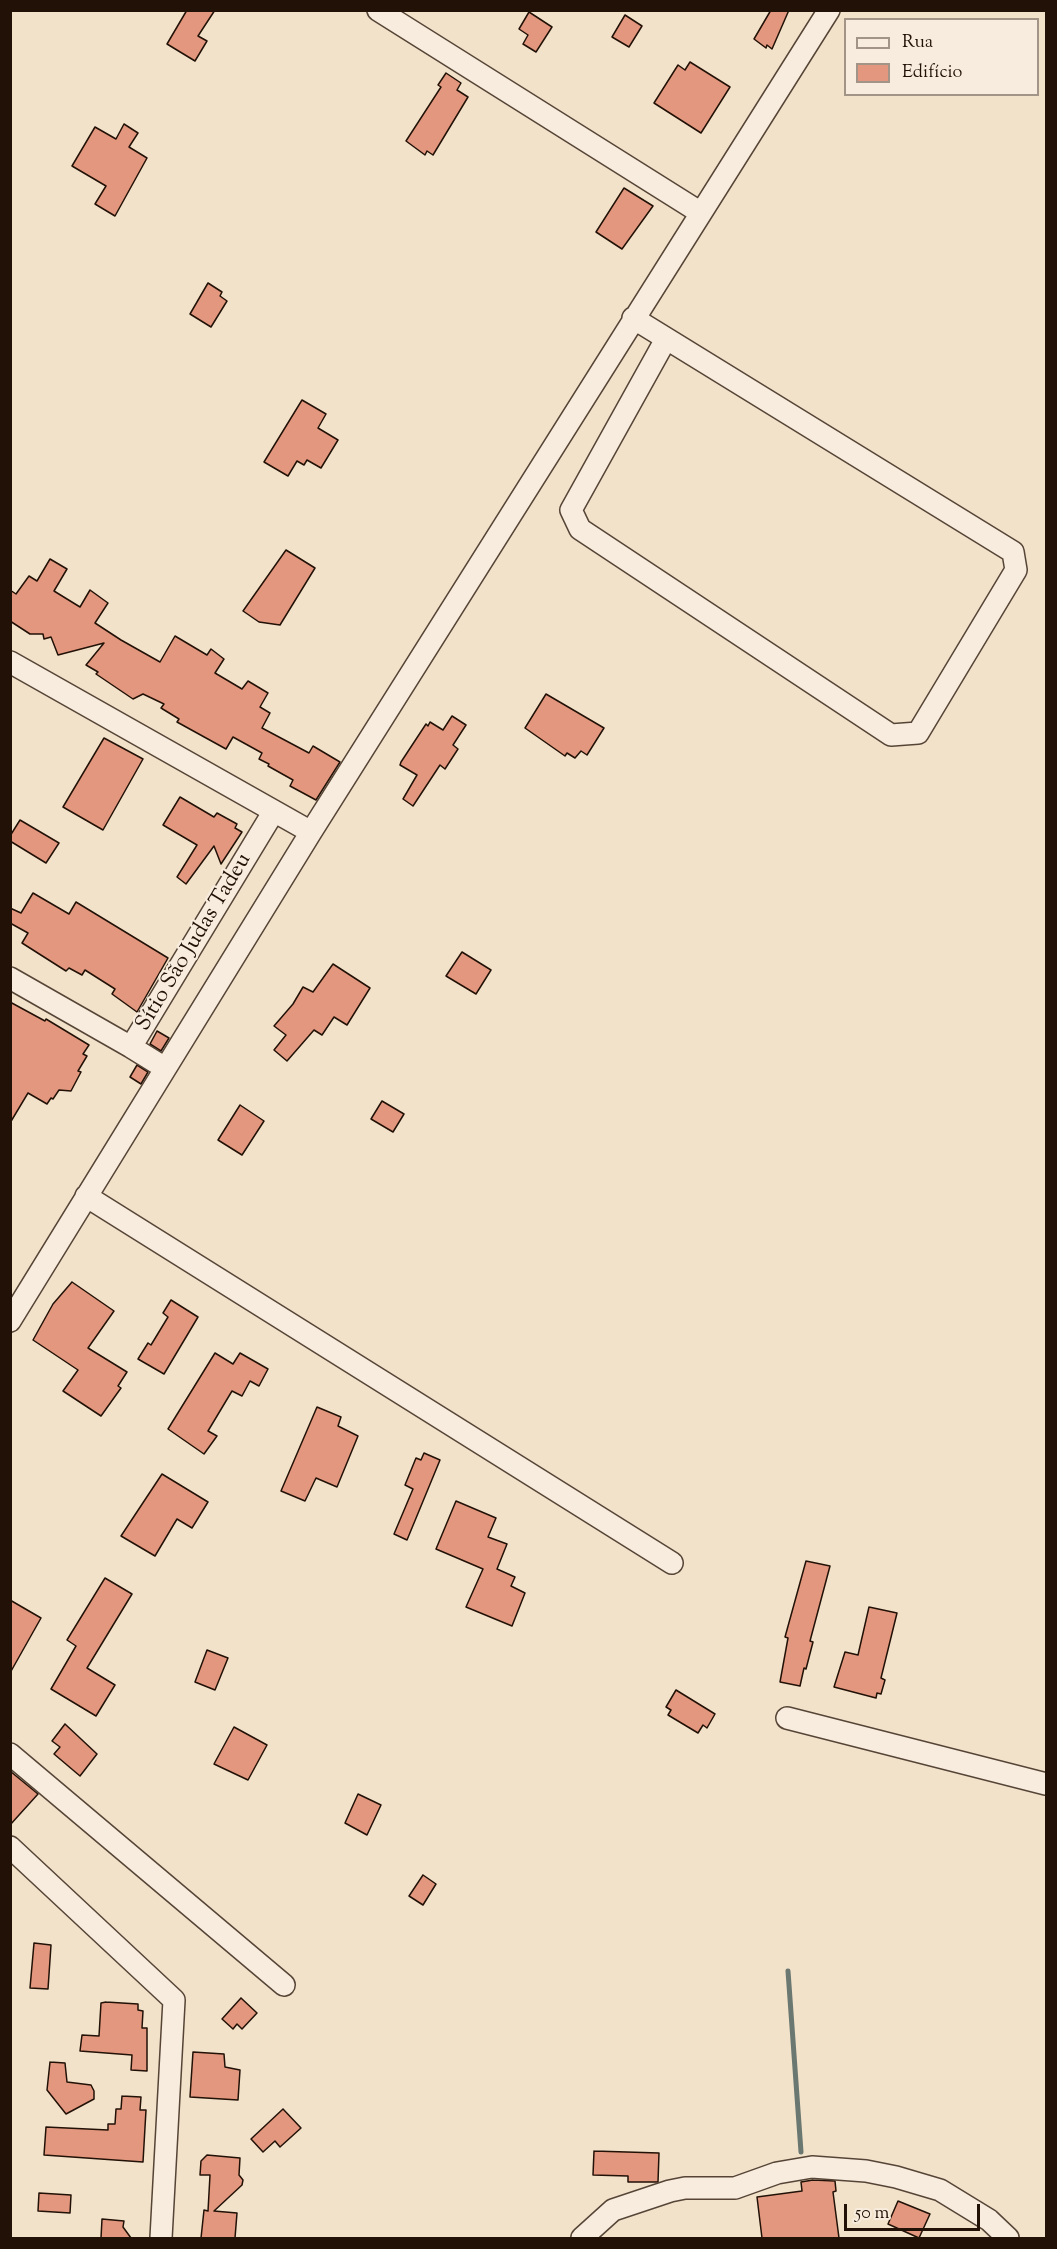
<!DOCTYPE html>
<meta charset="utf-8">
<style>
body{margin:0}
#map{position:relative;width:1057px;height:2249px;overflow:hidden;background:#f2e2ca;font-family:"Sorts Mill Goudy",serif}
canvas{display:block}
.frame{position:absolute;inset:0;border:12px solid #221106;pointer-events:none}
.legend{position:absolute;left:844px;top:18px;width:195px;height:78px;box-sizing:border-box;background:#f7ecdd;border:2px solid #a29487;margin:0;padding:8px 10px;list-style:none;font-size:18px;color:#221106}
.legend li{display:flex;align-items:center;gap:12px;height:30px}
.legend b{width:30px;border:2px solid #a29487}
.scale{position:absolute;left:844px;top:2204px;width:136px;height:27px;box-sizing:border-box;border:3px solid #221106;border-top:0;padding-left:8px;font-size:18px;line-height:21px;white-space:nowrap;color:#221106;-webkit-text-stroke:4px #f7ecdd;paint-order:stroke}
</style>
<div id="map">
<canvas width="1057" height="2249"></canvas>
<div class="frame"></div>
<ul class="legend">
<li><b style="height:8px;background:#f7ecdd"></b>Rua</li>
<li><b style="height:16px;background:#e2977e"></b>Edifício</li>
</ul>
<div class="scale">50 m</div>
</div>
<script>
const g = document.querySelector('canvas').getContext('2d');
g.lineJoin = 'round';
const toPath = rows => new Path2D(rows.map(r => 'M' + r).join(''));
function trace(path, color, width, dash) { g.strokeStyle = color; g.lineWidth = width; g.lineCap = dash ? 'butt' : 'round'; g.setLineDash(dash || []); g.stroke(path); }
function fillPath(path, color) { g.fillStyle = color; g.fill(path, 'evenodd'); }
function label(font, color, halo, rows, align = 'center') {
  g.font = font + ' "Sorts Mill Goudy",serif'; g.lineWidth = 4.5; g.setLineDash([]); g.textBaseline = 'middle'; g.strokeStyle = halo; g.fillStyle = color; for (const [text, x, y, turn = 0] of rows) {
    g.save(); g.translate(x, y); g.rotate((+turn || 0) * Math.PI / 180); g.textAlign = isNaN(turn) ? turn : align; if (halo) g.strokeText(text, 0, 0); g.fillText(text, 0, 0); g.restore();
  }
}
trace(toPath([
 [788,1971,801,2152]
]), '#6b7871', 5);
const building = toPath([
 [187,10,215,10,198,36,207,41,195,61,167,44,187,10],
 [771,10,789,10,772,49,767,45,766,48,754,39,771,10],
 [529,12,552,27,536,52,523,44,528,35,519,29,529,12],
 [625,15,642,26,629,47,612,37,625,15],
 [690,62,730,87,701,133,654,103,678,65,685,70,690,62],
 [446,73,461,83,457,90,468,97,433,155,427,151,425,155,406,141,441,87,438,85,446,73],
 [124,124,138,133,129,147,147,158,115,216,95,204,106,186,72,166,95,127,116,139,124,124],
 [624,188,653,206,622,249,596,232,624,188],
 [208,283,222,292,220,296,227,301,211,327,190,314,208,283],
 [302,400,326,414,318,428,338,440,321,468,307,460,304,465,297,461,288,476,264,462,302,400],
 [286,550,315,568,280,625,259,622,243,611,286,550],
 [50,559,67,569,54,591,80,607,90,590,108,603,95,623,121,640,160,662,175,636,207,655,211,649,224,659,215,673,242,689,248,681,268,693,260,707,270,713,262,728,309,753,313,746,340,762,316,800,290,786,293,780,268,766,269,764,259,759,262,753,233,737,226,749,177,722,179,719,161,708,164,704,143,694,133,699,96,674,98,672,86,665,104,643,58,655,51,637,44,639,43,634,30,634,10,621,10,590,16,594,29,576,37,581,50,559],
 [546,694,604,728,587,755,581,751,575,758,567,753,565,756,525,728,546,694],
 [452,716,466,725,453,745,458,749,445,769,440,765,413,806,403,799,417,775,400,765,401,762,426,724,428,726,430,722,443,730,452,716],
 [104,738,143,759,103,830,63,807,104,738],
 [180,797,214,817,217,813,237,824,235,828,242,832,221,864,214,846,186,884,177,877,197,845,163,825,180,797],
 [20,820,59,843,46,863,10,841,10,836,20,820],
 [33,893,69,914,76,902,168,958,137,1012,112,994,115,989,85,970,82,975,69,968,66,971,22,943,28,933,10,923,10,908,21,913,33,893],
 [462,952,491,970,476,994,446,976,462,952],
 [333,964,370,988,347,1025,334,1017,322,1035,314,1030,287,1061,274,1050,286,1035,274,1026,293,1004,303,987,313,992,333,964],
 [10,1002,45,1021,46,1019,89,1045,83,1054,87,1056,78,1071,81,1072,71,1091,59,1090,53,1099,51,1098,47,1104,28,1093,10,1123,10,1002],
 [157,1031,169,1038,161,1051,150,1044,157,1031],
 [137,1065,148,1072,141,1084,130,1077,137,1065],
 [382,1101,404,1114,393,1132,371,1119,382,1101],
 [240,1105,264,1121,242,1155,218,1140,240,1105],
 [72,1282,114,1311,88,1348,127,1372,118,1386,121,1388,101,1416,63,1391,78,1370,33,1340,53,1304,72,1282],
 [171,1300,198,1317,164,1374,138,1359,148,1343,151,1345,168,1317,163,1313,171,1300],
 [215,1353,233,1364,240,1353,268,1369,259,1386,250,1381,242,1396,232,1391,208,1431,217,1436,204,1454,168,1429,215,1353],
 [317,1407,341,1417,338,1426,358,1436,337,1487,316,1478,305,1501,281,1491,317,1407],
 [424,1453,440,1460,407,1540,394,1534,413,1489,405,1485,416,1458,421,1460,424,1453],
 [162,1474,208,1502,192,1528,177,1519,155,1556,121,1536,162,1474],
 [456,1501,496,1518,488,1537,507,1544,497,1569,515,1577,511,1586,525,1593,512,1626,466,1607,483,1569,436,1549,456,1501],
 [806,1561,830,1566,810,1641,813,1642,806,1669,804,1668,800,1686,780,1682,788,1638,785,1637,806,1561],
 [105,1578,132,1594,87,1668,115,1685,96,1716,51,1689,76,1646,67,1640,105,1578],
 [10,1600,41,1618,10,1673,10,1600],
 [869,1607,897,1613,881,1678,885,1680,881,1694,877,1693,876,1698,834,1687,845,1652,858,1655,869,1607],
 [207,1650,228,1658,215,1690,195,1682,207,1650],
 [676,1690,715,1714,707,1728,703,1725,698,1733,668,1715,671,1710,666,1707,676,1690],
 [65,1724,97,1754,80,1776,54,1754,60,1747,52,1741,65,1724],
 [234,1727,267,1745,248,1780,214,1764,234,1727],
 [10,1771,38,1794,10,1825,10,1771],
 [358,1794,381,1805,367,1835,345,1823,358,1794],
 [423,1875,436,1884,423,1905,409,1896,423,1875],
 [34,1943,51,1945,48,1989,30,1988,34,1943],
 [241,1998,257,2013,242,2029,237,2024,233,2029,222,2019,241,1998],
 [106,2002,138,2004,138,2010,143,2011,142,2028,147,2028,147,2071,131,2070,132,2055,80,2051,82,2035,99,2036,101,2003,106,2002],
 [193,2052,224,2054,225,2067,240,2070,238,2100,190,2097,193,2052],
 [50,2062,65,2063,67,2082,91,2085,94,2091,94,2099,66,2114,47,2090,50,2062],
 [122,2096,141,2097,140,2110,146,2110,143,2162,44,2155,46,2127,108,2130,108,2124,115,2124,116,2109,121,2109,122,2096],
 [283,2109,301,2128,280,2147,275,2141,263,2152,251,2139,283,2109],
 [594,2151,659,2153,658,2182,628,2182,628,2176,593,2175,594,2151],
 [207,2155,240,2158,239,2175,243,2180,242,2185,214,2211,237,2213,235,2238,201,2238,204,2210,208,2211,210,2175,200,2175,201,2161,207,2155],
 [813,2180,835,2181,836,2191,833,2192,839,2238,762,2238,757,2197,802,2191,801,2182,813,2180],
 [39,2193,71,2195,70,2213,38,2211,39,2193],
 [898,2201,930,2214,919,2238,888,2224,898,2201],
 [102,2219,124,2221,123,2227,131,2238,101,2238,102,2219]
]);
fillPath(building, '#e2977e');
trace(building, '#221106', 1.5);
const minor = toPath([
 [378,10,701,213],
 [633,318,1013,552,1016,570,918,733,891,735,580,529,571,510,666,339],
 [10,662,311,832],
 [10,978,131,1047,274,811],
 [131,1047,165,1068],
 [86,1196,672,1563],
 [10,1321,311,832,829,10],
 [787,1718,1046,1784],
 [10,1754,284,1985],
 [10,1847,174,2000,161,2238],
 [582,2238,613,2210,670,2191,685,2188,735,2188,777,2173,812,2167,866,2171,896,2177,940,2190,989,2220,1008,2238]
]);
trace(minor, '#564537', 24);
trace(minor, '#f7ecdd', 21);
label('22px', '#221106', '#f7ecdd', [
 ["Sítio São Judas Tadeu",195,943,-59]
]);
</script>
